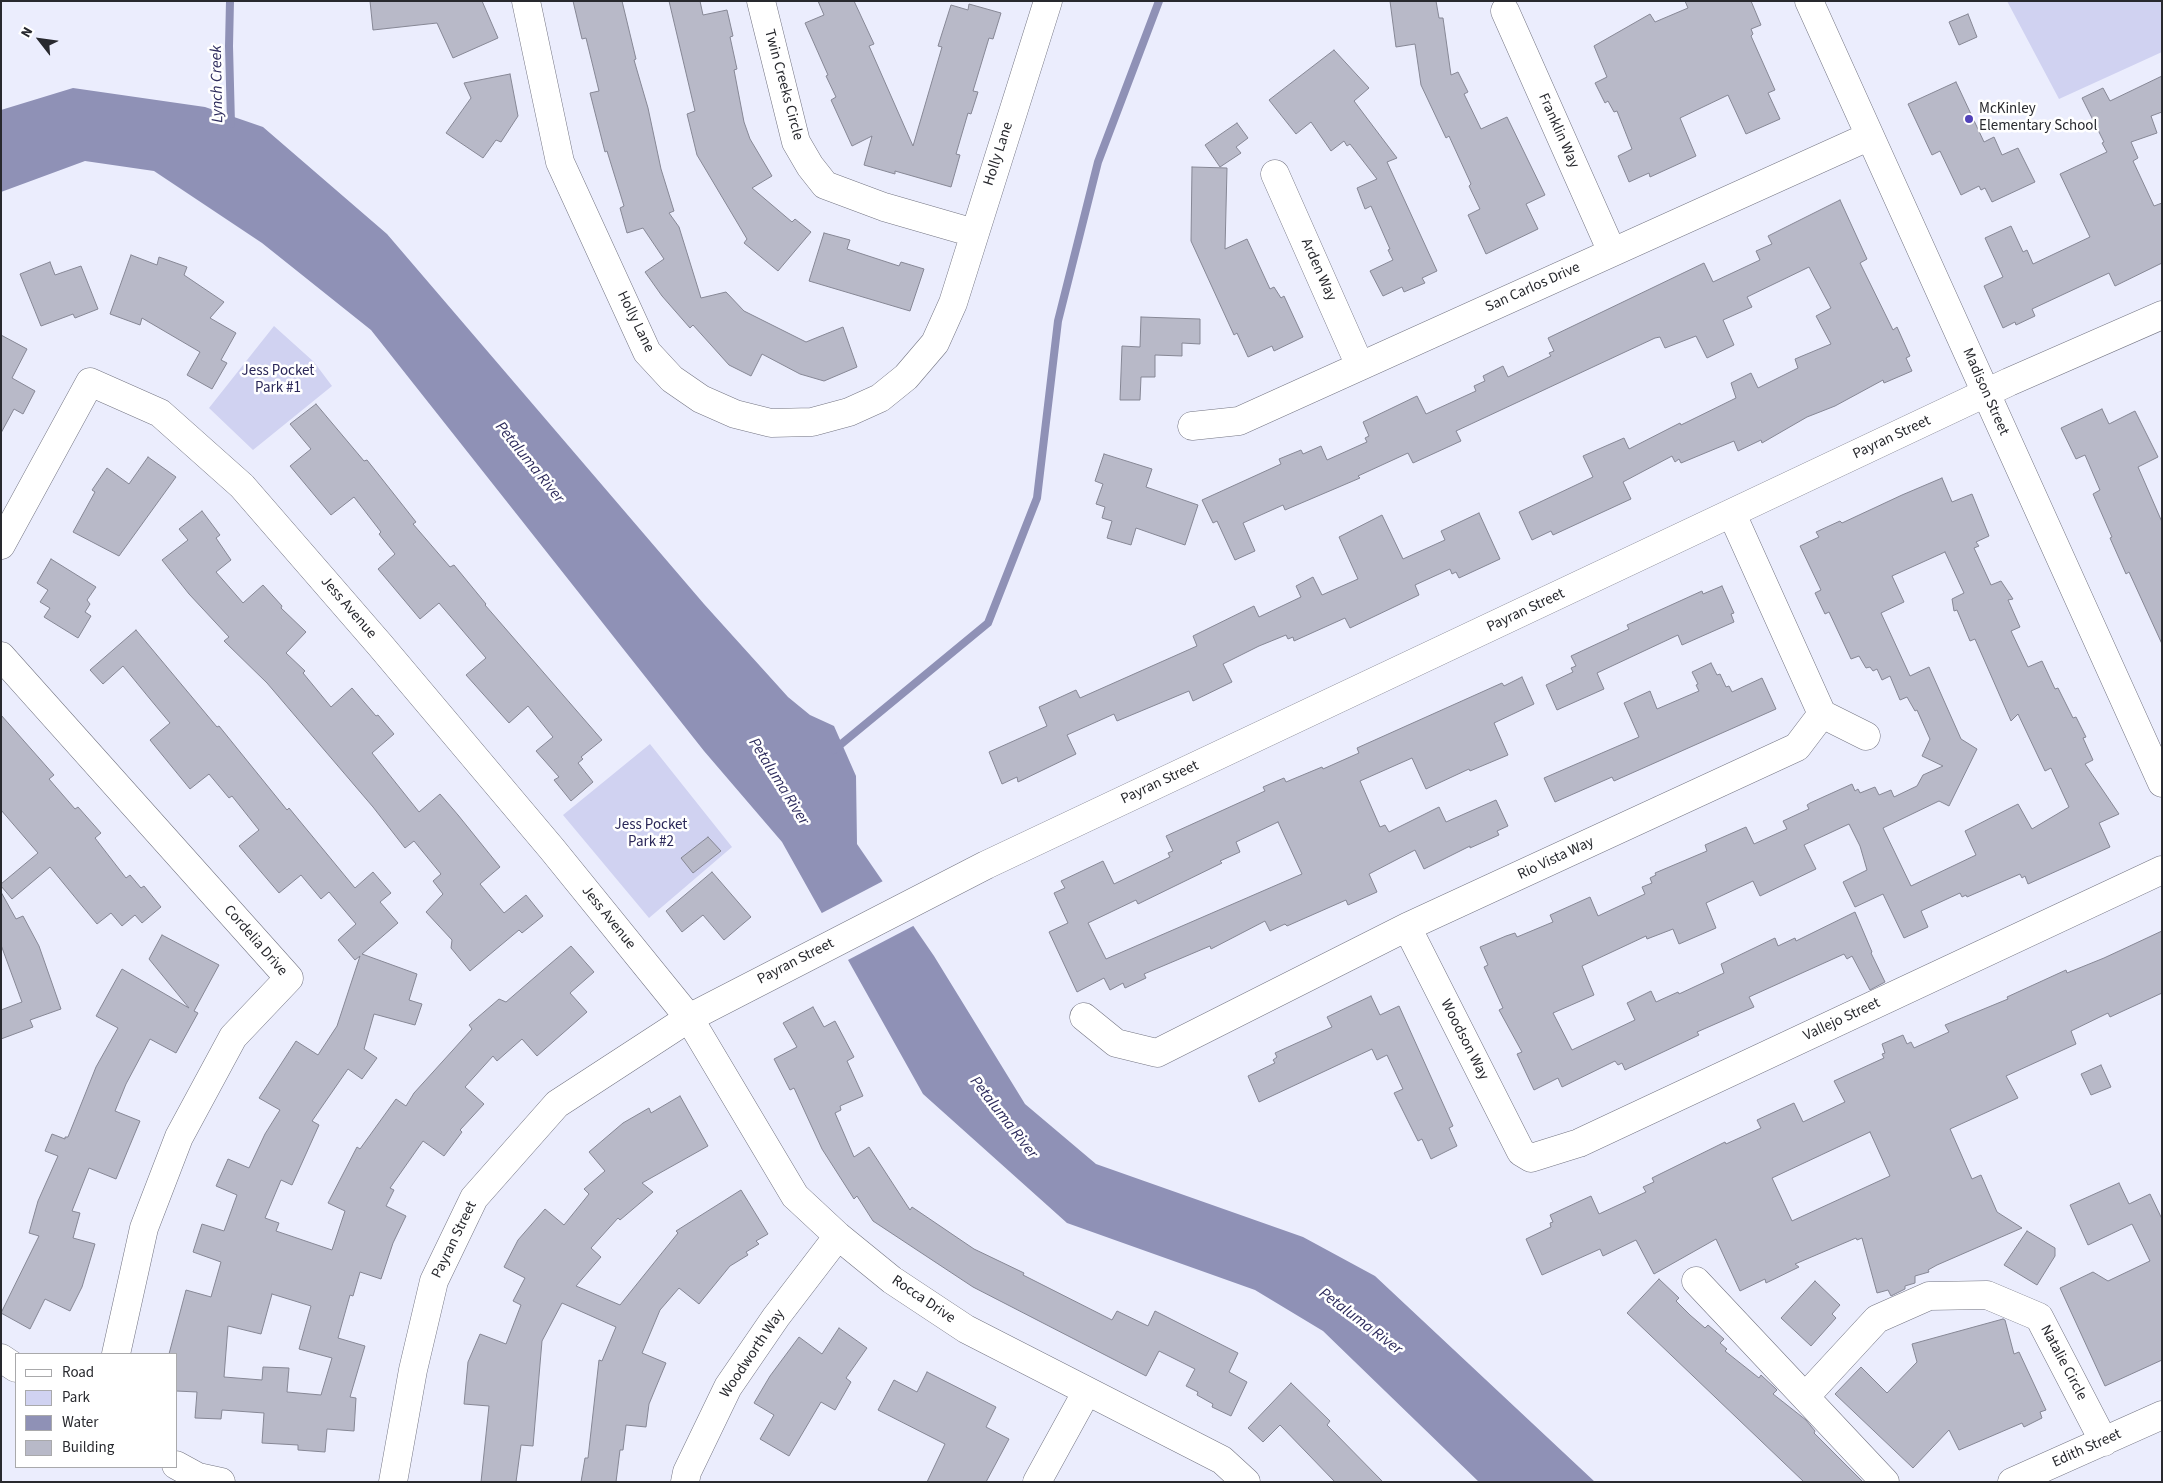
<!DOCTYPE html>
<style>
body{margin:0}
#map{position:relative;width:2163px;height:1483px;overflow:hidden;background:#ebedfd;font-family:"Source Sans 3",sans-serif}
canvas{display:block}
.frame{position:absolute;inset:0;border:2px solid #28292e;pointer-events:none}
.legend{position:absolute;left:15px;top:1353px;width:162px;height:115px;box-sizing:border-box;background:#fff;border:1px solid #a9a9ab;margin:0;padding:6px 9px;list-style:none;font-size:15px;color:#28292e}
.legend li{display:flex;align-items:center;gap:10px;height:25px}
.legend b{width:25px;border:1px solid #a9a9ab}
.north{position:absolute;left:15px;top:15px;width:50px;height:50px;-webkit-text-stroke:4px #fff;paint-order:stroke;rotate:300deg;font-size:14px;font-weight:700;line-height:20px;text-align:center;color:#28292e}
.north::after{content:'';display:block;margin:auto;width:18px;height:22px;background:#28292e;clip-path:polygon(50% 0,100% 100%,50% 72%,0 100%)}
</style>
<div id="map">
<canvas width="2163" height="1483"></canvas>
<div class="frame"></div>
<ul class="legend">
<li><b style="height:6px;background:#fff"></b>Road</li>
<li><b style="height:14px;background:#d0d2f1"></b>Park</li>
<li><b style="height:14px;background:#8f91b6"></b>Water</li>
<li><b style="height:14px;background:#b8b9c8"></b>Building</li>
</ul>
<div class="north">N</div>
</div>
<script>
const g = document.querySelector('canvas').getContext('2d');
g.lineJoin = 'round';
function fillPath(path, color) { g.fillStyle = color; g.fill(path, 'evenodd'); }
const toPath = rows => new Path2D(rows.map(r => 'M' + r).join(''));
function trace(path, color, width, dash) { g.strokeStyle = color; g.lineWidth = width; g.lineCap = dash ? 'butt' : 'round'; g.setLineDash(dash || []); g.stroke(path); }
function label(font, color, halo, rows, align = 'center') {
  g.font = font + ' "Source Sans 3",sans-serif'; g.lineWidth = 5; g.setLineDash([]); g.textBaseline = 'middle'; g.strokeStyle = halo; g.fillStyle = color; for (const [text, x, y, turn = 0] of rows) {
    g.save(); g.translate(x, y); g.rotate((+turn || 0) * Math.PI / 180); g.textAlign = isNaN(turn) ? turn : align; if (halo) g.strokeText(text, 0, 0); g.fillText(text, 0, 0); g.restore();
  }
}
fillPath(toPath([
 [2007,1,2162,1,2162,52,2059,99],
 [274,326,314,362,332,386,253,450,209,408],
 [650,744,732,847,649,918,563,815]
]), '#d0d2f1');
fillPath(toPath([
 [73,88,205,107,263,127,387,234,704,604,788,697,810,715,834,726,856,776,857,844,934,956,1025,1104,1096,1164,1303,1237,1375,1276,1595,1482,1479,1482,1323,1331,1255,1290,1067,1223,923,1094,782,842,704,751,371,330,262,243,154,171,85,161,1,192,1,110]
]), '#8f91b6');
fillPath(toPath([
 [885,880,915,925,846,961,820,914]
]), '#ebedfd');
trace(toPath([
 [230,1,229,46,231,124],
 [834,750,988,623,1037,498,1058,321,1098,162,1159,1]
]), '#8f91b6', 8);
const building = toPath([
 [370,1,482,1,498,38,453,58,437,23,373,30,370,1],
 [573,1,622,1,636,59,634,60,648,108,661,169,674,211,669,213,679,227,701,298,726,292,744,311,806,342,843,327,857,367,824,381,800,374,762,354,751,376,729,365,693,325,690,328,662,296,645,272,664,259,643,228,627,233,620,208,624,206,607,151,605,152,590,93,599,91,586,38,582,39,573,1],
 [669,1,700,1,703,15,727,10,733,36,730,37,737,69,734,70,744,122,750,139,772,176,752,188,792,222,795,219,811,232,778,271,744,243,747,239,697,155,687,114,695,111,669,1],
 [818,1,854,1,874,44,869,46,913,146,942,47,938,46,951,5,968,10,969,4,1001,13,993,39,989,38,973,91,978,92,971,114,968,113,956,154,960,155,951,187,895,171,895,174,864,165,872,136,852,146,831,100,836,97,826,76,828,75,805,23,824,15,818,1],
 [1390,1,1436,1,1439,18,1443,18,1451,75,1458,72,1468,92,1464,94,1481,129,1507,117,1545,195,1526,204,1538,229,1486,254,1468,215,1480,209,1469,186,1471,184,1449,136,1446,138,1421,85,1415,44,1396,47,1390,1],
 [1685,1,1751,1,1761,25,1751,29,1753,34,1751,36,1775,90,1768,93,1780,119,1746,134,1728,95,1680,118,1696,156,1650,177,1649,173,1629,182,1618,156,1632,149,1617,111,1614,112,1608,101,1605,103,1595,83,1607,77,1594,46,1650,14,1655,22,1688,8,1685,1],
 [1968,14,1977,37,1959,45,1949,22,1968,14],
 [1334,50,1369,88,1354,101,1397,158,1387,162,1437,271,1422,278,1425,283,1404,292,1402,287,1383,296,1370,271,1393,260,1388,250,1390,249,1371,206,1365,209,1357,188,1377,179,1350,144,1347,146,1344,141,1331,151,1311,122,1296,134,1269,100,1334,50],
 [510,74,518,116,501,142,496,140,483,158,446,133,471,98,464,83,510,74],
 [2162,76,2162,112,2151,116,2157,133,2131,142,2138,158,2133,161,2154,206,2162,203,2162,263,2115,286,2109,273,2032,309,2035,316,2016,325,2015,322,2003,328,1984,286,2003,277,1985,238,2011,226,2023,252,2027,250,2033,264,2090,237,2060,174,2107,152,2102,143,2104,142,2082,98,2103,88,2110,101,2162,76],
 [1956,82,1984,142,1994,137,2002,155,2018,148,2035,182,1992,202,1985,188,1981,190,1979,186,1961,195,1940,151,1932,155,1908,104,1956,82],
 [1237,123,1248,138,1236,147,1241,153,1220,167,1205,145,1237,123],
 [1192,167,1227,168,1225,249,1247,239,1270,289,1274,287,1281,298,1284,296,1303,337,1274,351,1272,346,1248,357,1237,333,1234,335,1191,241,1192,167],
 [1840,200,1867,259,1860,263,1893,330,1897,327,1910,356,1906,358,1912,371,1884,383,1883,380,1835,406,1807,417,1762,443,1761,440,1738,451,1734,441,1681,463,1679,459,1675,462,1672,456,1623,482,1631,499,1553,535,1551,531,1532,540,1519,512,1593,477,1583,456,1624,438,1629,449,1680,423,1681,425,1736,398,1731,383,1751,373,1758,388,1798,368,1795,359,1831,344,1816,316,1831,308,1809,267,1747,297,1752,307,1723,320,1734,345,1707,358,1696,336,1665,348,1660,337,1655,338,1456,431,1461,441,1413,463,1408,453,1358,476,1360,478,1285,510,1283,505,1243,523,1255,551,1235,560,1217,521,1213,523,1202,500,1281,464,1279,459,1301,450,1303,454,1321,446,1327,460,1367,442,1365,438,1369,436,1363,422,1417,396,1426,414,1476,391,1474,386,1485,381,1483,376,1503,366,1508,377,1551,356,1549,353,1554,351,1548,338,1704,263,1713,282,1760,260,1756,251,1772,244,1768,236,1840,200],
 [824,233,850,240,847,249,899,266,901,262,924,269,910,311,809,281,824,233],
 [131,255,157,265,159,257,187,267,184,275,224,302,210,318,236,333,221,360,227,363,212,389,187,375,200,352,142,318,140,325,110,314,131,255],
 [50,262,55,275,81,266,98,309,75,318,73,314,41,326,20,274,50,262],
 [1141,317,1200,319,1200,344,1182,343,1182,356,1155,355,1155,377,1141,377,1140,400,1120,400,1122,346,1140,347,1141,317],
 [1,335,27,349,12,378,35,391,23,414,14,409,1,433,1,335],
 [316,404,364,461,367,460,416,522,413,524,450,567,454,565,486,604,485,605,602,740,581,757,583,759,578,763,593,782,571,801,554,780,559,777,536,751,553,737,528,706,509,723,466,675,486,658,439,603,420,619,378,569,395,554,379,534,381,532,354,497,331,515,290,466,311,449,290,424,316,404],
 [2102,409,2109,424,2135,411,2158,457,2138,467,2162,522,2162,644,2129,572,2126,574,2110,538,2112,537,2093,494,2100,490,2085,455,2076,459,2061,428,2102,409],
 [1104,454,1152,469,1146,487,1198,505,1185,545,1136,528,1131,545,1107,538,1112,521,1102,518,1105,507,1096,504,1103,484,1095,481,1104,454],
 [148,457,176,477,119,556,73,532,95,492,92,490,107,468,129,484,148,457],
 [1942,478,1952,502,1972,494,1989,536,1976,542,1979,546,1974,548,1991,585,2001,581,2013,599,2008,600,2020,627,2011,631,2028,667,2042,661,2055,689,2058,688,2073,718,2076,717,2086,737,2083,738,2093,760,2085,764,2119,814,2099,823,2110,847,2028,884,2025,876,2022,878,2020,874,1967,897,1966,895,1962,897,1960,893,1921,911,1928,927,1904,938,1883,894,1855,907,1843,882,1867,870,1860,846,1849,824,1804,845,1816,869,1760,896,1753,881,1706,903,1716,928,1679,944,1673,929,1647,939,1646,936,1582,966,1594,995,1553,1013,1572,1050,1635,1020,1627,1003,1651,991,1656,1002,1678,992,1679,994,1724,973,1721,964,1775,938,1778,946,1795,938,1796,941,1855,912,1872,952,1871,953,1885,982,1870,990,1852,956,1847,959,1844,954,1749,997,1754,1007,1697,1032,1699,1035,1625,1070,1622,1063,1618,1065,1615,1061,1562,1087,1558,1078,1534,1090,1517,1054,1522,1052,1499,1010,1503,1008,1484,967,1488,965,1480,947,1506,936,1515,933,1517,937,1553,922,1550,915,1590,897,1598,916,1645,894,1642,887,1652,883,1650,878,1656,875,1655,873,1707,851,1705,845,1746,827,1754,844,1787,829,1783,821,1809,809,1807,805,1810,803,1852,784,1855,791,1858,789,1860,793,1875,787,1879,795,1891,790,1894,797,1917,786,1923,775,1943,766,1922,756,1930,739,1917,710,1915,711,1907,697,1900,700,1890,676,1882,680,1877,669,1873,671,1870,667,1866,668,1859,656,1851,659,1829,612,1825,614,1815,593,1821,590,1800,546,1819,537,1816,532,1840,521,1842,523,1902,495,1942,478],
 [1945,552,1964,593,1952,599,1954,611,1957,610,1970,641,1975,639,2011,721,2018,714,2045,771,2051,768,2069,807,2032,829,2018,804,1965,831,1976,855,1911,886,1883,828,1939,801,1949,806,1977,749,1961,739,1929,667,1910,676,1881,613,1904,602,1892,576,1945,552],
 [202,511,220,535,216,538,231,560,216,572,243,603,263,585,282,606,281,608,306,632,286,653,305,671,303,673,331,707,352,688,376,716,378,715,394,734,372,753,419,812,440,794,458,815,500,867,480,884,504,913,526,895,543,916,522,933,519,930,470,971,451,948,452,940,426,912,443,894,433,881,441,874,414,841,405,848,373,807,267,683,224,641,229,637,189,594,162,560,188,540,179,529,202,511],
 [1479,513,1500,559,1459,578,1456,572,1452,574,1450,569,1415,585,1419,595,1350,628,1345,618,1294,641,1293,637,1288,639,1286,635,1259,646,1223,664,1232,682,1193,701,1189,691,1117,721,1114,714,1067,735,1076,754,1018,782,1017,777,1002,784,989,752,1047,726,1039,707,1076,690,1080,698,1197,646,1193,636,1254,606,1259,617,1301,597,1296,586,1313,577,1322,595,1358,579,1339,537,1382,515,1403,559,1445,540,1441,531,1479,513],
 [51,559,96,587,87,600,90,604,85,612,91,616,78,638,44,617,50,608,40,602,48,590,37,583,51,559],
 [1722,586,1734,613,1731,614,1734,622,1682,645,1678,635,1597,673,1604,689,1557,710,1546,685,1573,672,1571,668,1576,666,1571,656,1629,629,1627,625,1702,591,1703,594,1722,586],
 [136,630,217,727,219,726,287,810,289,808,355,888,373,872,391,893,380,902,398,923,362,954,417,974,409,1000,422,1004,415,1025,374,1014,364,1049,377,1058,362,1079,348,1069,312,1121,319,1125,292,1185,281,1180,265,1218,279,1223,276,1231,332,1250,345,1211,328,1203,357,1147,360,1149,396,1099,406,1106,414,1093,472,1029,469,1025,499,999,506,1002,571,946,594,972,570,993,587,1012,537,1056,522,1039,497,1061,493,1056,465,1087,484,1104,460,1130,462,1132,444,1156,423,1141,390,1188,394,1190,386,1206,406,1216,393,1243,381,1279,360,1272,353,1296,350,1295,338,1338,365,1346,350,1397,356,1398,354,1431,327,1429,325,1452,298,1450,298,1445,262,1443,264,1413,222,1410,221,1419,195,1418,197,1392,176,1391,176,1354,169,1354,186,1290,211,1297,221,1262,193,1252,202,1224,224,1231,237,1195,216,1186,228,1159,249,1168,265,1134,280,1110,259,1098,296,1041,318,1055,337,1026,360,956,355,960,338,940,356,924,329,892,321,899,301,875,279,893,239,846,259,830,232,796,229,798,209,774,190,789,150,740,170,723,150,699,123,666,103,684,90,670,136,630],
 [272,1294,311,1306,299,1349,332,1358,321,1395,287,1392,289,1368,263,1367,262,1380,224,1377,228,1326,261,1334,272,1294],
 [1711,663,1717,675,1720,674,1726,687,1729,686,1732,692,1762,678,1776,709,1614,781,1612,777,1555,802,1544,778,1639,737,1624,703,1650,691,1657,709,1699,691,1696,685,1698,684,1692,672,1711,663],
 [1522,677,1534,704,1494,723,1508,755,1470,771,1469,769,1426,789,1412,758,1360,781,1380,827,1385,825,1389,832,1439,807,1446,822,1496,800,1508,826,1497,831,1499,835,1470,848,1470,846,1424,869,1415,850,1369,874,1377,892,1348,905,1346,900,1287,926,1285,924,1270,931,1265,921,1211,949,1210,946,1144,974,1146,978,1125,988,1123,983,1110,990,1104,978,1077,992,1049,932,1068,923,1054,893,1065,888,1061,881,1103,861,1114,884,1170,857,1168,853,1173,851,1166,836,1265,791,1263,787,1284,778,1286,782,1322,767,1323,769,1359,753,1357,748,1502,683,1504,686,1522,677],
 [1278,822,1302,874,1106,959,1088,923,1136,900,1138,904,1222,863,1220,861,1240,852,1236,842,1278,822],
 [1,715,54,775,49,779,75,809,78,807,101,833,95,838,126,878,130,875,141,888,144,886,161,907,142,923,135,915,122,926,111,913,97,924,50,867,12,899,1,886,1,884,38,853,1,810,1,715],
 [708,837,721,851,693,873,681,858,708,837],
 [712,872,751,917,724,940,703,915,682,932,666,911,712,872],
 [1,892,16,919,23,916,39,946,61,1009,30,1020,33,1027,1,1039,1,1010,22,1002,1,945,1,892],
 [2162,931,2162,993,2110,1017,2108,1013,2071,1031,2076,1044,2006,1076,2018,1098,1950,1129,1972,1179,1981,1175,1997,1212,2022,1228,1937,1265,1928,1270,1929,1272,1915,1276,1915,1283,1905,1286,1905,1289,1891,1296,1888,1290,1877,1293,1862,1238,1857,1240,1856,1238,1795,1264,1799,1267,1766,1283,1765,1279,1740,1291,1716,1239,1654,1274,1636,1240,1603,1256,1600,1249,1542,1275,1526,1239,1551,1227,1550,1223,1553,1222,1550,1215,1591,1196,1599,1214,1627,1201,1646,1192,1643,1187,1654,1182,1652,1178,1725,1142,1726,1144,1761,1128,1757,1120,1794,1103,1803,1122,1845,1102,1834,1081,1884,1058,1882,1054,1885,1053,1882,1044,1903,1035,1907,1044,1911,1042,1914,1048,1949,1032,1945,1025,2008,999,2007,997,2066,970,2067,973,2104,958,2162,931],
 [1870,1132,1890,1176,1792,1221,1772,1178,1870,1132],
 [162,935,219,965,194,1011,198,1013,176,1053,150,1039,126,1084,115,1111,140,1121,130,1145,116,1179,89,1168,72,1211,80,1213,73,1238,95,1244,82,1287,70,1311,45,1299,30,1329,1,1313,39,1236,29,1233,38,1201,58,1156,45,1151,52,1134,65,1139,65,1137,68,1137,96,1067,118,1028,96,1016,122,969,189,1008,149,959,162,935],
 [1371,996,1380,1015,1399,1006,1453,1126,1449,1128,1457,1146,1431,1159,1422,1139,1418,1141,1394,1093,1403,1089,1387,1055,1377,1060,1372,1049,1259,1102,1248,1076,1275,1063,1273,1060,1277,1057,1275,1053,1332,1027,1327,1017,1371,996],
 [813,1007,824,1027,835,1021,854,1057,847,1061,863,1096,840,1106,841,1110,835,1113,854,1157,869,1147,910,1210,912,1207,974,1249,1024,1273,1023,1275,1112,1320,1117,1311,1148,1326,1155,1311,1238,1353,1229,1372,1247,1382,1231,1416,1212,1407,1213,1404,1197,1395,1198,1392,1186,1386,1195,1369,1159,1351,1146,1376,973,1287,873,1221,857,1196,854,1199,822,1149,794,1088,790,1090,774,1059,797,1047,783,1023,813,1007],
 [2101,1065,2111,1087,2091,1095,2081,1074,2101,1065],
 [680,1096,708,1146,642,1183,653,1192,620,1220,618,1218,591,1248,601,1257,576,1286,620,1305,678,1233,676,1231,741,1190,768,1234,756,1241,759,1244,746,1252,748,1255,730,1266,699,1304,679,1288,660,1310,642,1353,666,1363,649,1404,646,1427,626,1425,623,1450,620,1450,616,1482,581,1482,585,1458,588,1458,599,1360,602,1361,616,1327,562,1303,542,1341,533,1446,521,1445,516,1482,481,1482,489,1406,464,1404,468,1362,480,1334,506,1344,521,1305,513,1301,525,1278,504,1267,518,1240,545,1209,564,1225,589,1194,584,1189,605,1171,589,1152,623,1123,649,1108,651,1113,680,1096],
 [2119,1183,2129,1204,2150,1194,2162,1219,2162,1360,2105,1386,2060,1288,2093,1272,2108,1281,2150,1261,2132,1224,2088,1245,2070,1205,2119,1183],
 [2027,1231,2055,1248,2055,1256,2037,1285,2004,1265,2027,1231],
 [1659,1279,1679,1298,1676,1301,1690,1315,1705,1328,1708,1325,1724,1339,1720,1343,1727,1349,1725,1351,1759,1378,1761,1375,1775,1388,1777,1390,1773,1394,1806,1420,1815,1431,1814,1433,1863,1482,1804,1482,1627,1313,1659,1279],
 [1815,1281,1840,1305,1832,1314,1836,1318,1811,1346,1781,1318,1815,1281],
 [2003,1319,2005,1320,2014,1354,2019,1352,2046,1410,2040,1412,2042,1418,2024,1427,2022,1423,1959,1450,1949,1430,1913,1468,1835,1394,1861,1367,1887,1393,1917,1362,1912,1344,2003,1319],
 [839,1328,867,1348,846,1378,851,1382,835,1410,821,1402,789,1456,760,1439,774,1415,754,1403,770,1376,799,1337,822,1354,839,1328],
 [927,1372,996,1407,986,1427,1009,1439,986,1482,927,1482,945,1444,878,1410,894,1380,917,1392,927,1372],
 [1291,1383,1330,1421,1327,1425,1383,1482,1335,1482,1280,1425,1263,1442,1248,1428,1291,1383]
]);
fillPath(building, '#b8b9c8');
trace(building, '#868795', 1);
const minor = toPath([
 [526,1,560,162,647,352,672,379,701,399,735,414,771,423,812,422,849,412,880,398,906,377,935,343,953,303,1048,1],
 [761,1,796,142,810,166,825,185,884,207,974,233],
 [1809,1,2162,783],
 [1505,11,1612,252],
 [1275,174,1360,366],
 [1192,426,1239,421,1870,136],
 [1,545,90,382,160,413,242,486,380,645,552,849,689,1018,795,1196,838,1236,892,1280,966,1329,1222,1460,1246,1482],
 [1,656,289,978,233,1037,179,1137,144,1228,116,1354],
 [1822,714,1866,736],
 [1407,927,1521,1152,1531,1158,1579,1143,2162,870],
 [1084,1017,1116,1043,1157,1053,1407,927,1797,747,1822,714,1732,514],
 [1696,1281,1885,1482],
 [1,1358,16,1368],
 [1805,1397,1877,1319,1929,1296,1987,1295,2039,1317,2104,1442],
 [176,1465,198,1477,221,1482],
 [685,1482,687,1472,728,1387,776,1317,838,1236],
 [1037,1482,1087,1391],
 [2012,1482,2162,1415]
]);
const major = toPath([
 [393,1482,413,1370,434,1281,474,1198,557,1104,689,1018,986,865,2009,382,2162,315]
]);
trace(minor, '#737482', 29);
trace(major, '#737482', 29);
trace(minor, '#fff', 28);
trace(major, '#fff', 28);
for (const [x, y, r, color] of [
 [1969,119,5,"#5142b9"]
]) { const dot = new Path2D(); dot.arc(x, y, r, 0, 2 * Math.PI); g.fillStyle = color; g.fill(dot); trace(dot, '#fff', 2); }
label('15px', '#28292e', '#fff', [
 ["Twin Creeks Circle",783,85,75],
 ["Franklin Way",1558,131,66],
 ["Holly Lane",999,154,-72],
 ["Arden Way",1318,270,66],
 ["San Carlos Drive",1533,288,-24],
 ["Holly Lane",635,322,64],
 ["Madison Street",1985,392,66],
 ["Payran Street",1892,438,-25],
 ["Jess Avenue",348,608,49],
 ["Payran Street",1526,611,-25],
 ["Payran Street",1160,783,-25],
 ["Rio Vista Way",1556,859,-25],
 ["Jess Avenue",608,918,51],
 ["Cordelia Drive",255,941,49],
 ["Payran Street",796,962,-27],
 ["Vallejo Street",1842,1020,-25],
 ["Woodson Way",1464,1040,63],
 ["Payran Street",455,1240,-64],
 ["Rocca Drive",923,1300,34],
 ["Woodworth Way",753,1354,-56],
 ["Natalie Circle",2063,1363,62],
 ["Edith Street",2087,1449,-24]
]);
label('15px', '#28292e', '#fff', [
 ["McKinley",1979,110],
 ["Elementary School",1979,127]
], 'left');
label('15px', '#2a2758', '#fff', [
 ["Jess Pocket",278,372],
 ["Park #1",278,389],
 ["Jess Pocket",651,826],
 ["Park #2",651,843]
]);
label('italic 16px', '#2e2c5d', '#fff', [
 ["Lynch Creek",218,84,-91],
 ["Petaluma River",529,463,51],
 ["Petaluma River",778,782,58],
 ["Petaluma River",1003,1118,52],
 ["Petaluma River",1360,1322,37]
]);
</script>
